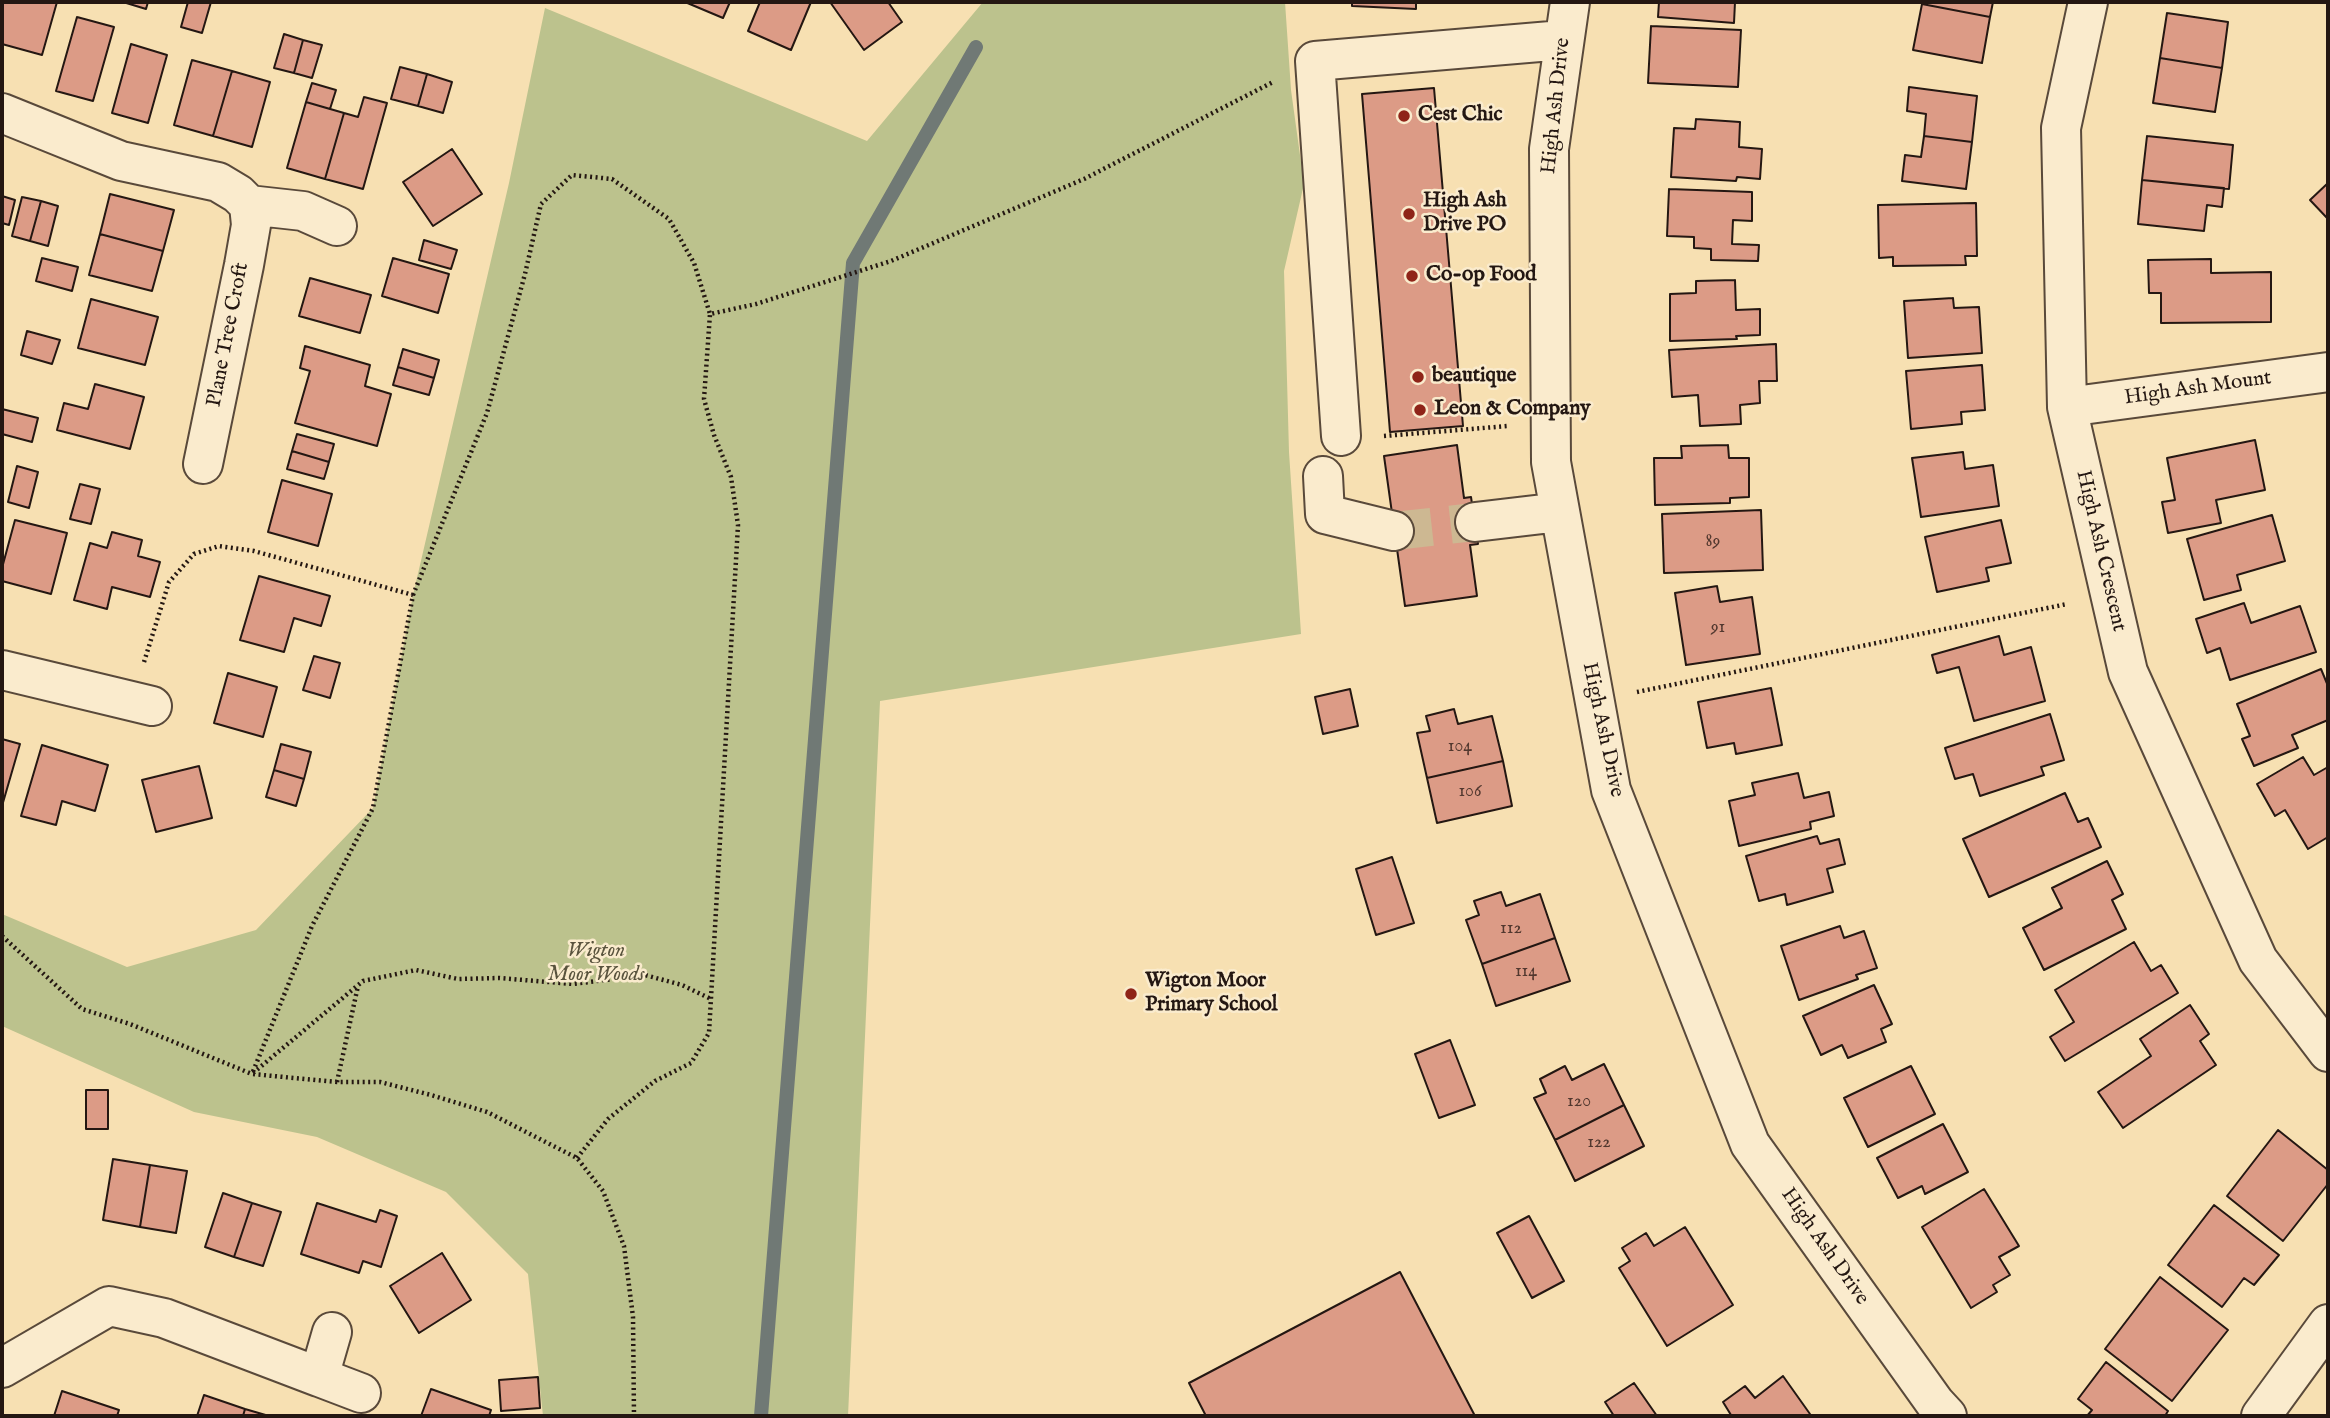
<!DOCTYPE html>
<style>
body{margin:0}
#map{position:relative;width:2330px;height:1418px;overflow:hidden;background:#f7e0b2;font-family:"IM FELL English",serif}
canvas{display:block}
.frame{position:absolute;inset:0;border:4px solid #241712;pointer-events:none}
</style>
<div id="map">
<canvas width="2330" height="1418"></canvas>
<div class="frame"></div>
</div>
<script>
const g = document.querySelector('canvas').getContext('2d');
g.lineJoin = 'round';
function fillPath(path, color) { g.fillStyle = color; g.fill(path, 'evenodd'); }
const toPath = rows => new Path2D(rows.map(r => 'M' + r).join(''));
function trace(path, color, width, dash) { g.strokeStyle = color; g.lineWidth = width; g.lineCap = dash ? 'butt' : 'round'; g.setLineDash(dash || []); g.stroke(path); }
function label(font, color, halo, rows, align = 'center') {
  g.font = font + ' "IM FELL English",serif'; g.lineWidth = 5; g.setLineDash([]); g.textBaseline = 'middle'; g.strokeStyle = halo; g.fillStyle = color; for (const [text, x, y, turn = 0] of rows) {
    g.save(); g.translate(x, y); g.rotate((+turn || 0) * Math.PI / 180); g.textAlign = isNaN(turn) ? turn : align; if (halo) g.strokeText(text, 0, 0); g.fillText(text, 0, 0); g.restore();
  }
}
fillPath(toPath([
 [983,2,1285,2,1291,90,1304,184,1284,271,1289,452,1301,634,880,701,848,1416,543,1416,528,1274,446,1192,317,1137,194,1112,2,1026,2,914,127,967,256,930,373,808,413,595,509,183,545,8,867,141]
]), '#bcc28d');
trace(toPath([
 [761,1416,853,263,976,47]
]), '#707975', 14);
const building = toPath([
 [2,2,57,2,42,55,2,44,2,2],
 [123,2,148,2,146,9,123,2],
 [188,2,211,2,202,33,181,27,188,2],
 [685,2,730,2,723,18,685,2],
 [760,2,811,2,791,50,748,31,760,2],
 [830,2,888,2,902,22,864,50,830,2],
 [1352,2,1416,2,1416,9,1352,6,1352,2],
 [1659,2,1735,2,1734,23,1658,17,1659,2],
 [1923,2,1993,2,1990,17,1922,4,1923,2],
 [1922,4,1990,17,1982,63,1913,50,1922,4],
 [2167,13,2228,22,2222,68,2160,58,2167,13],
 [77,17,114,27,93,101,56,91,77,17],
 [1651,26,1741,30,1738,87,1648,83,1651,26],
 [284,34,303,40,294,73,274,68,284,34],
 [303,40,322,45,312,78,294,73,303,40],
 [131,44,167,55,148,123,112,113,131,44],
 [2160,58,2222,68,2215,112,2153,103,2160,58],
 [192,60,232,71,213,136,174,125,192,60],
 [400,67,427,74,418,106,391,99,400,67],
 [232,71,270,82,252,147,213,136,232,71],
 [427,74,452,82,443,113,418,106,427,74],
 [312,83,336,90,330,109,306,102,312,83],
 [1909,87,1977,96,1972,142,1924,136,1926,114,1907,111,1909,87],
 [1434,88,1463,426,1390,432,1362,94,1434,88],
 [364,97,387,103,363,189,325,179,344,113,358,117,364,97],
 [306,102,344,113,325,179,287,168,306,102],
 [1696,119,1740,122,1739,147,1762,149,1760,179,1737,177,1736,181,1671,177,1674,128,1695,129,1696,119],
 [1924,136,1972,142,1966,189,1902,181,1905,155,1921,157,1924,136],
 [2147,136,2233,145,2229,189,2142,180,2147,136],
 [452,149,482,194,433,226,403,182,452,149],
 [2142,180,2224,188,2222,207,2207,205,2204,231,2138,224,2142,180],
 [2328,183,2328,219,2310,200,2328,183],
 [1669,189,1752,192,1752,221,1733,220,1732,244,1759,245,1758,261,1711,260,1711,249,1694,248,1694,237,1667,236,1669,189],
 [110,194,174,210,163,251,100,234,110,194],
 [2,196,15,200,9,225,2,223,2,196],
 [22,197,41,201,30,241,12,236,22,197],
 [41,201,58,206,48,246,30,241,41,201],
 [1976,203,1977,256,1965,256,1966,265,1893,266,1893,257,1879,258,1878,205,1976,203],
 [100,234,163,251,152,291,89,275,100,234],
 [424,240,457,250,451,269,419,260,424,240],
 [42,258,78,267,72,291,36,281,42,258],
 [393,258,449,274,438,313,382,296,393,258],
 [2211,259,2211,273,2271,272,2271,322,2161,323,2161,293,2149,293,2148,260,2211,259],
 [310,278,371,295,360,333,299,316,310,278],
 [1735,280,1736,310,1760,309,1760,335,1736,336,1737,339,1670,341,1670,294,1696,293,1696,281,1735,280],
 [1953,298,1954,308,1979,307,1982,353,1908,358,1904,301,1953,298],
 [91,299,158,317,145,365,78,348,91,299],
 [27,331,60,340,52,364,21,355,27,331],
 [1776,344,1777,381,1759,381,1760,403,1740,405,1741,424,1700,426,1698,395,1672,397,1669,350,1776,344],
 [305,346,370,365,365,386,391,394,377,446,295,423,310,371,300,368,305,346],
 [403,349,439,360,434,378,398,367,403,349],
 [1982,365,1985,410,1961,412,1962,424,1911,429,1906,371,1982,365],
 [398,367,434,378,429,395,393,385,398,367],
 [95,384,144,397,130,449,57,430,64,403,88,409,95,384],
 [2,409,38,418,32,442,2,434,2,409],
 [297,434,334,444,329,462,292,451,297,434],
 [2255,440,2265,490,2216,500,2221,523,2168,533,2162,502,2175,500,2167,458,2255,440],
 [1457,445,1464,498,1471,497,1478,544,1470,545,1477,596,1405,606,1384,456,1457,445],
 [1728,445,1729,458,1749,458,1749,497,1730,498,1730,503,1655,505,1654,458,1682,458,1681,446,1728,445],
 [292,451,329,462,324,479,287,469,292,451],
 [1963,452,1965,469,1993,465,1999,506,1921,517,1912,458,1963,452],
 [17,466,38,472,29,508,8,502,17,466],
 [282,480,332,494,318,546,268,532,282,480],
 [80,484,100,489,91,524,70,519,80,484],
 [1761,510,1763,570,1664,573,1662,514,1761,510],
 [2272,515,2285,561,2237,575,2241,590,2204,600,2187,539,2272,515],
 [15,520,67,533,51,594,2,581,2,568,15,520],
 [2001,520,2011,563,1986,568,1989,581,1937,592,1925,537,2001,520],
 [112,532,142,540,138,556,160,562,150,597,112,587,107,609,74,600,90,543,107,548,112,532],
 [259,576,330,596,321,626,294,618,284,652,240,640,259,576],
 [1717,586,1720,602,1752,597,1760,654,1686,665,1675,593,1717,586],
 [2244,603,2251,623,2300,606,2316,652,2230,680,2220,648,2207,653,2196,619,2244,603],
 [1999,636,2004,655,2031,647,2045,701,1974,721,1959,667,1937,673,1932,655,1999,636],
 [314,656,340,663,330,698,303,690,314,656],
 [2321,669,2328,686,2328,720,2292,735,2298,748,2254,766,2242,739,2250,736,2237,704,2321,669],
 [228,673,277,687,263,737,214,723,228,673],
 [1771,688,1782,745,1736,754,1734,743,1707,748,1698,702,1771,688],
 [1350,689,1358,726,1323,734,1315,697,1350,689],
 [1454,709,1458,724,1492,716,1503,761,1427,778,1417,733,1430,731,1426,716,1454,709],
 [2050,714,2064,760,2041,767,2044,775,1980,796,1973,774,1955,779,1945,748,2050,714],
 [2,739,20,744,2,806,2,739],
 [281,744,311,752,304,779,274,770,281,744],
 [42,745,108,765,95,811,62,801,56,825,21,816,42,745],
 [2303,757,2314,775,2328,767,2328,837,2308,849,2285,810,2275,816,2257,784,2303,757],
 [1503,761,1512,806,1437,823,1427,778,1503,761],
 [199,766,212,818,156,832,142,780,199,766],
 [274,770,304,779,296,806,266,797,274,770],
 [1798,773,1804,798,1829,792,1834,816,1810,822,1811,829,1739,846,1729,801,1755,795,1752,783,1798,773],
 [2065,793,2078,822,2088,818,2101,847,1989,897,1963,839,2065,793],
 [1817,836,1820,844,1839,839,1845,864,1827,869,1833,892,1787,905,1785,894,1759,901,1746,856,1817,836],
 [1392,857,1414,923,1376,935,1356,869,1392,857],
 [2107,861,2123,894,2112,900,2126,929,2044,970,2023,928,2062,908,2052,888,2107,861],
 [1501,892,1506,906,1540,894,1555,938,1482,964,1466,920,1479,915,1474,901,1501,892],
 [1840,926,1844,938,1864,931,1877,968,1856,975,1858,979,1799,1000,1781,946,1840,926],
 [1555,938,1570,981,1496,1006,1482,964,1555,938],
 [2134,942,2151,971,2161,965,2178,993,2065,1061,2050,1037,2074,1022,2055,990,2134,942],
 [1874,985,1892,1024,1881,1029,1886,1042,1848,1058,1842,1045,1821,1055,1803,1016,1874,985],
 [2190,1005,2209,1034,2200,1041,2216,1065,2123,1128,2098,1092,2151,1056,2140,1039,2190,1005],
 [1450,1040,1475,1105,1439,1118,1415,1054,1450,1040],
 [1604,1064,1624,1105,1555,1140,1534,1098,1546,1093,1540,1079,1565,1066,1572,1080,1604,1064],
 [1911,1066,1935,1114,1868,1147,1844,1098,1911,1066],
 [86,1090,108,1090,108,1129,86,1129,86,1090],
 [1624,1105,1644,1146,1575,1181,1555,1140,1624,1105],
 [1943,1124,1968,1172,1925,1194,1922,1186,1898,1198,1877,1158,1943,1124],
 [2278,1130,2328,1170,2328,1184,2283,1241,2227,1196,2278,1130],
 [113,1159,150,1165,140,1227,103,1220,113,1159],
 [150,1165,187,1171,176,1233,140,1227,150,1165],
 [1984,1189,2019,1246,1999,1257,2010,1275,1993,1285,1997,1292,1971,1308,1922,1227,1984,1189],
 [223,1193,252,1203,234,1257,205,1247,223,1193],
 [252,1203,281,1212,263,1266,234,1257,252,1203],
 [317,1203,376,1222,380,1210,397,1216,381,1267,363,1261,359,1273,301,1254,317,1203],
 [2214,1205,2279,1255,2254,1285,2244,1278,2222,1307,2168,1265,2214,1205],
 [1529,1216,1564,1281,1532,1298,1497,1233,1529,1216],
 [1685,1227,1733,1305,1667,1346,1619,1268,1630,1261,1622,1248,1646,1233,1654,1246,1685,1227],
 [442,1253,471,1300,419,1333,390,1286,442,1253],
 [1400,1272,1475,1416,1206,1416,1189,1383,1400,1272],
 [2160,1277,2228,1330,2172,1401,2105,1349,2160,1277],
 [2106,1362,2168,1411,2165,1416,2087,1416,2092,1410,2078,1399,2106,1362],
 [1783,1376,1810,1414,1807,1416,1729,1416,1731,1415,1723,1402,1745,1386,1755,1398,1783,1376],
 [538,1377,540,1408,501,1411,499,1380,538,1377],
 [1634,1383,1657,1416,1614,1416,1605,1402,1634,1383],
 [431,1389,491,1410,489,1416,421,1416,431,1389],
 [62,1391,119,1410,117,1416,54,1416,62,1391],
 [204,1395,245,1409,243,1416,197,1416,204,1395],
 [245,1409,269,1416,243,1416,245,1409]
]);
fillPath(building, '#dc9b86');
trace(building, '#241712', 2);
trace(toPath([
 [1394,531,1475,522]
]), '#cdb892', 38, [38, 19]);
const minor = toPath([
 [1570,2,1549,149,1551,462,1611,790,1750,1144,1935,1403,1947,1416],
 [2088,2,2061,128,2067,407,2128,672,2258,960,2328,1052],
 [2,113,121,161,218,182,238,194,249,205,251,225,244,265,203,464],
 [249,205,303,211,337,226],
 [2067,407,2328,372],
 [1341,436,1315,61,1563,40],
 [1323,476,1325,514,1394,531],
 [1475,522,1560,512],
 [2,670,152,706],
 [332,1332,319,1377,361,1393],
 [2,1368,109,1306,164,1318,319,1377],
 [2261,1416,2328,1324]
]);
trace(minor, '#59493a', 42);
trace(toPath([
 [1384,436,1508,426],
 [413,595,487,413,525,274,541,204,572,175,612,179,669,219,694,263,710,314],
 [144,662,169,582,194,554,219,546,254,551,413,595,373,808,312,926,252,1074],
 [1637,692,2067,604],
 [2,936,82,1009,130,1024,252,1074,337,1082,380,1082,431,1095,487,1112,577,1158,603,1191,624,1246,633,1317,634,1416],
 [253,1073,363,981,416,970,458,979,499,978,573,984,645,975,682,985,711,999],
 [337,1082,358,986],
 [577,1158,608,1119,655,1081,691,1063,709,1033,738,525,731,477,714,435,704,399,710,314,756,304,891,261,1084,179,1273,82]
]), '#241712', 4.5, [2, 3.5]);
trace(minor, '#faebcd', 38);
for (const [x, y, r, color] of [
 [1404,116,7,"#8f2418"],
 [1409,214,7,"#8f2418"],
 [1412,276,7,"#8f2418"],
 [1418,377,7,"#8f2418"],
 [1420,410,7,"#8f2418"],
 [1131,994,7,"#8f2418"]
]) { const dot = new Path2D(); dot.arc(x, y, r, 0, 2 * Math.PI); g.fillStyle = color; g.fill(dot); trace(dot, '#faebcd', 2.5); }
label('18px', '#52382f', null, [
 ["89",1713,542],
 ["91",1718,628],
 ["104",1460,747],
 ["106",1470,792],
 ["112",1511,929],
 ["114",1526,972],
 ["120",1579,1102],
 ["122",1599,1143]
]);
label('21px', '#241712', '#faebcd', [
 ["High Ash Drive",1557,106,-84],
 ["Plane Tree Croft",229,335,-79],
 ["High Ash Mount",2198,389,-8],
 ["High Ash Crescent",2100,551,77],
 ["High Ash Drive",1602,730,78],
 ["High Ash Drive",1824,1247,55]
]);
label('bold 21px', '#241712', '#faebcd', [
 ["Cest Chic",1418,116],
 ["High Ash",1423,202],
 ["Drive PO",1423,226],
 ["Co-op Food",1426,276],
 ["beautique",1432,377],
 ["Leon & Company",1434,410],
 ["Wigton Moor",1145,982],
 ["Primary School",1145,1006]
], 'left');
label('italic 21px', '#59533d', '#faebcd', [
 ["Wigton",596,952],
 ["Moor Woods",596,976]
]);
</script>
